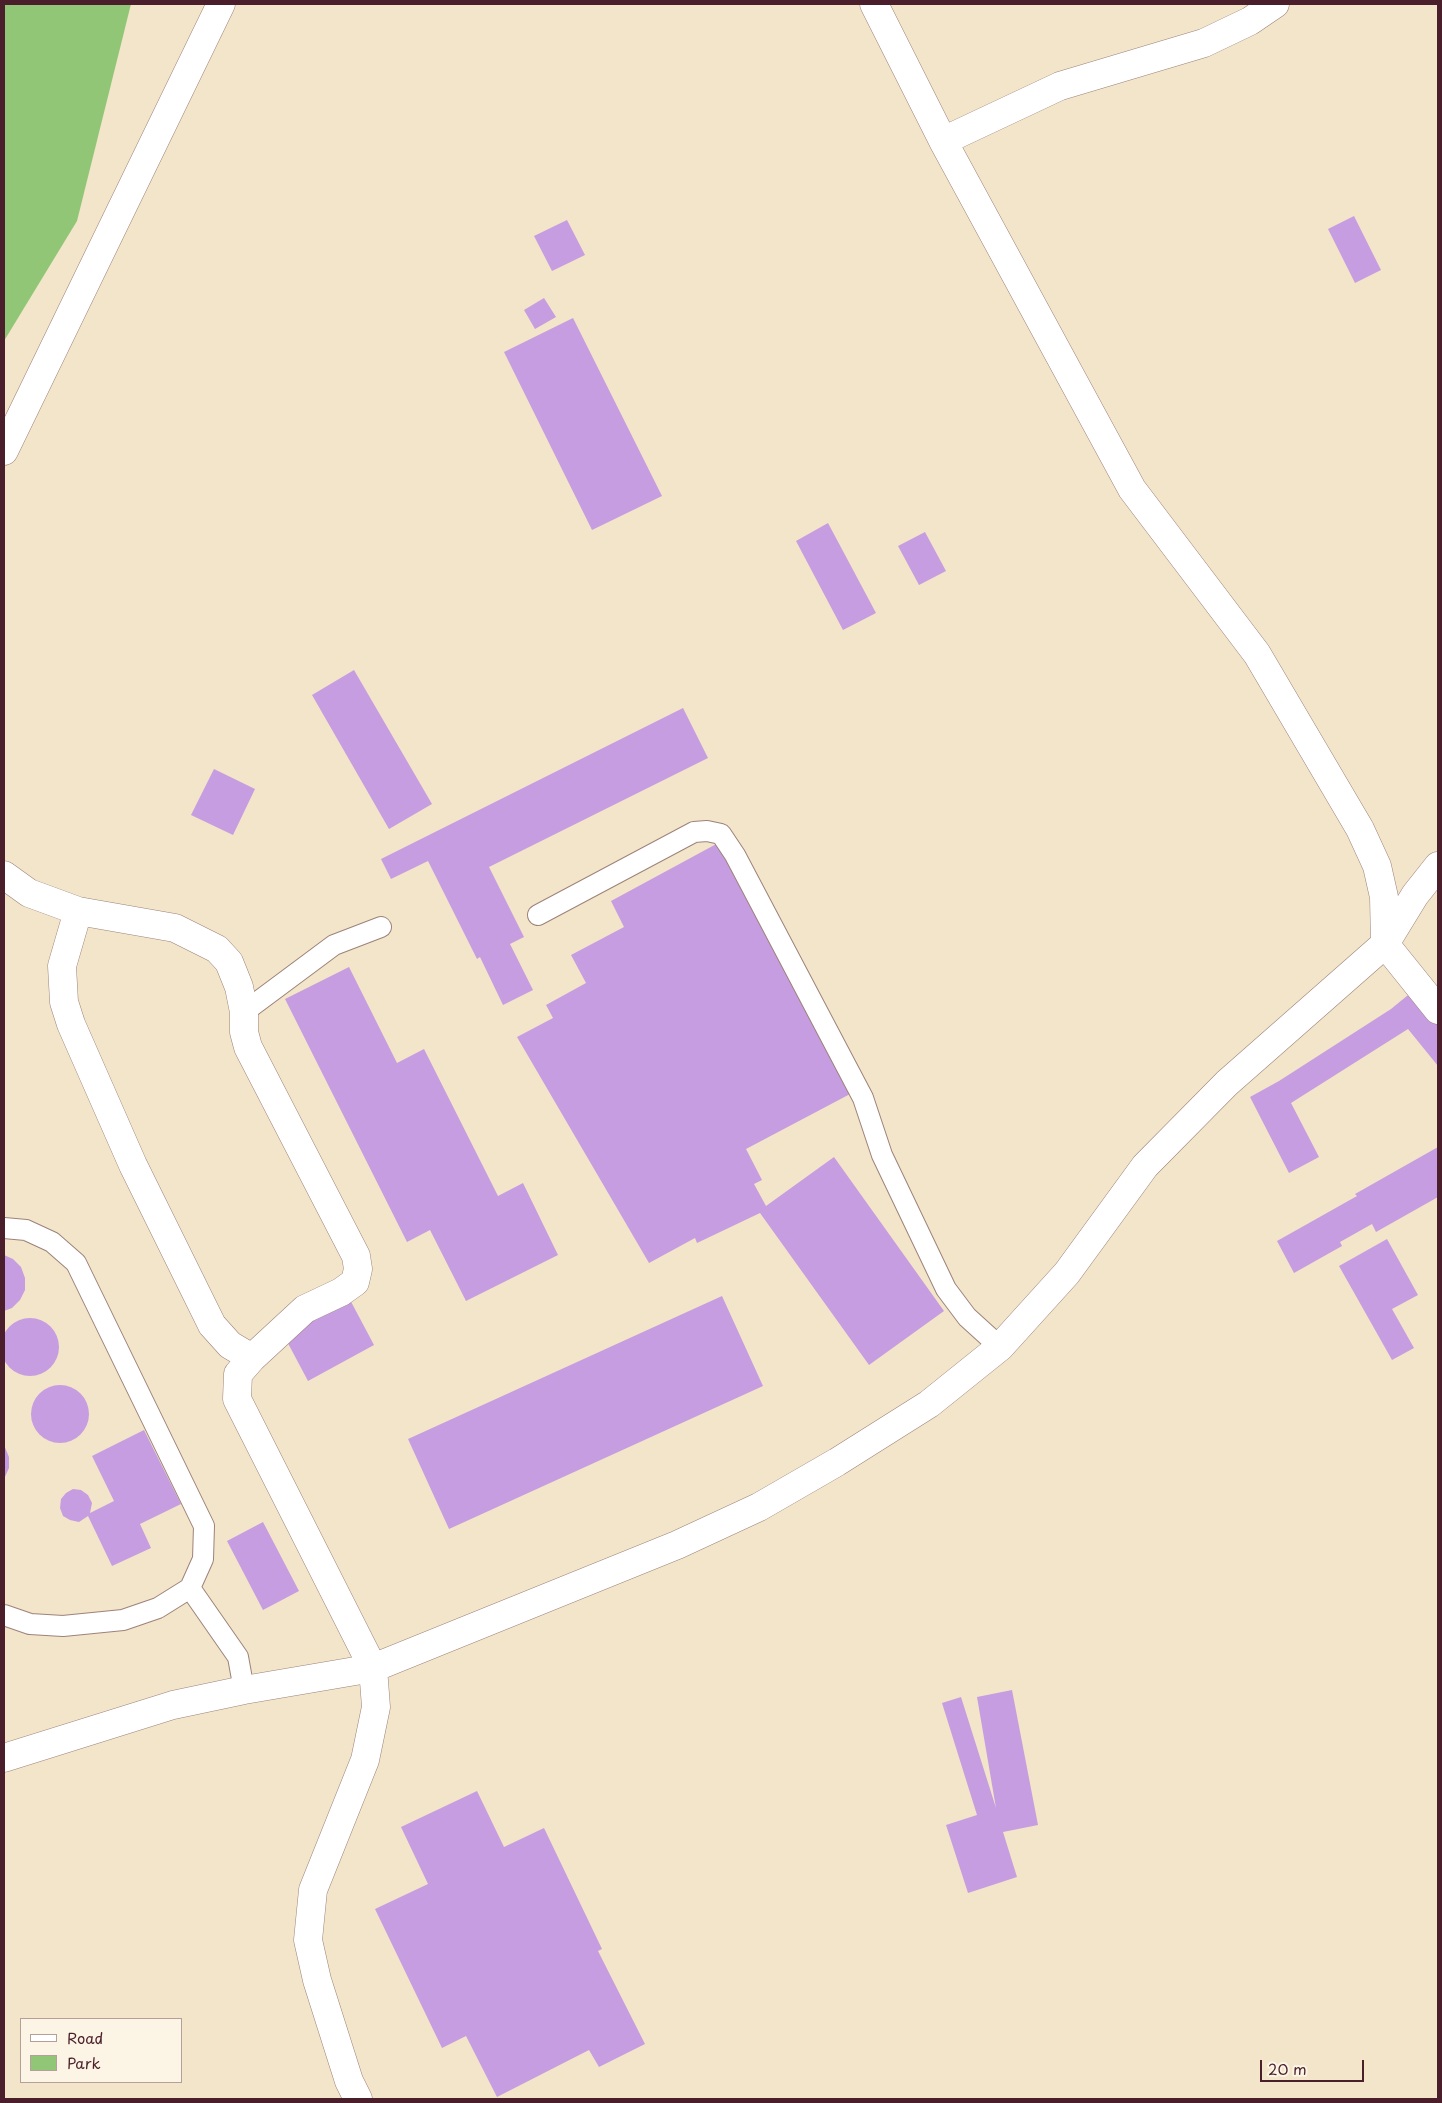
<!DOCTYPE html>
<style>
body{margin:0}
#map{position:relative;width:1442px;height:2103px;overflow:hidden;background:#f2e5c9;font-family:"Playpen Sans",sans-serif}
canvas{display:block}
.frame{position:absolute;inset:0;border:5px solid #4a1f2b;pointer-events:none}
.legend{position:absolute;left:20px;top:2018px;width:162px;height:65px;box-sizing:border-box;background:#fcf5e5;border:1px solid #b59f9b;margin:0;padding:6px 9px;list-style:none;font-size:15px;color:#4a1f2b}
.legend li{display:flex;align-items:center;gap:10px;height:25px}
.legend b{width:25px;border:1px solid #b59f9b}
.scale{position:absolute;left:1260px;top:2060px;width:104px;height:22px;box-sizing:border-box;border:2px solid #4a1f2b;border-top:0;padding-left:6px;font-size:15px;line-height:18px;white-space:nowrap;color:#4a1f2b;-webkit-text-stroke:4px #fcf5e5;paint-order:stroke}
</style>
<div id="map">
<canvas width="1442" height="2103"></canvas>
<div class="frame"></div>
<ul class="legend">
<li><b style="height:6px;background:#fff"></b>Road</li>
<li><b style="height:14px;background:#92c677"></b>Park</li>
</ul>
<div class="scale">20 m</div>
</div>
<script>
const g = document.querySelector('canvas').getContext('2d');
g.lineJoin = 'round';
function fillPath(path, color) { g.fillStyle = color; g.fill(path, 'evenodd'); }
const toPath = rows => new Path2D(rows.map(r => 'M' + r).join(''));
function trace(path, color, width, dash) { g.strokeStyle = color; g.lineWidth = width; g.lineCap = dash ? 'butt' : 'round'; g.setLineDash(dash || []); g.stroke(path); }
fillPath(toPath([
 [4,4,131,4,77,221,4,341]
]), '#92c677');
fillPath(toPath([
 [1354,216,1381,270,1355,283,1328,229],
 [567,220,585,255,552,271,534,236],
 [544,298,556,317,535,329,524,310],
 [573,318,662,496,592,530,504,352],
 [828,523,876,613,843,630,796,541],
 [925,532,946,571,919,585,898,546],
 [354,670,432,804,389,829,312,695],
 [683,708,708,758,489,867,524,937,510,944,533,990,503,1005,480,957,477,959,428,861,391,879,381,859],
 [214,769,255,789,233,835,191,815],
 [720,842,852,1093,746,1149,762,1180,754,1184,766,1206,834,1157,944,1311,869,1365,760,1213,697,1243,695,1238,649,1263,517,1037,553,1018,546,1005,586,983,571,955,624,927,611,901],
 [349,967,397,1063,424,1049,498,1196,523,1183,558,1255,466,1301,430,1230,407,1242,285,999],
 [1413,991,1438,1021,1438,1066,1408,1029,1291,1103,1319,1157,1289,1173,1250,1097,1279,1081,1391,1009],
 [1438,1147,1438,1197,1376,1232,1372,1224,1340,1242,1342,1246,1294,1273,1277,1241,1357,1196,1355,1194],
 [1387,1239,1418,1295,1392,1309,1414,1348,1392,1360,1339,1266],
 [4,1255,13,1259,21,1267,25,1278,25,1290,20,1300,12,1308,4,1311],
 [348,1296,374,1345,308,1381,282,1332],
 [722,1296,763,1386,449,1529,408,1439],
 '1 1347a29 29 0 1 1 58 0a29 29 0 1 1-58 0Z',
 '31 1414a29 29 0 1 1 58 0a29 29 0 1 1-58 0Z',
 [144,1430,181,1504,140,1524,151,1548,112,1566,88,1516,79,1522,70,1520,63,1516,60,1508,61,1499,66,1493,73,1489,81,1490,88,1495,92,1503,90,1513,114,1501,92,1456],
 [4,1445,9,1457,9,1468,4,1479],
 [263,1522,299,1591,263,1610,227,1541],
 [1012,1690,1038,1825,1003,1832,1017,1877,968,1893,946,1825,977,1815,942,1703,961,1697,996,1808,977,1697],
 [477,1791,504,1847,544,1828,602,1949,598,1951,645,2044,599,2067,589,2050,497,2097,466,2036,442,2048,375,1909,428,1884,401,1827]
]), '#c69de1');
const lane = toPath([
 [538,915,694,832,707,831,721,834,735,855,863,1098,882,1155,946,1289,967,1317,1000,1347],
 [244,1012,334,945,381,927],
 [4,1228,26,1230,52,1242,76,1263,204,1526,203,1559,190,1588,238,1657,244,1690],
 [4,1615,30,1624,63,1626,123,1620,158,1608,190,1588]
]);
const street = toPath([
 [874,4,943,141,1060,86,1204,43,1250,21,1275,4],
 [4,451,221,4],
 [1438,866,1415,895,1385,944,1438,1010],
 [4,875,29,893,78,911,62,966,64,1002,71,1024,133,1165,212,1325,230,1345,252,1358],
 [78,911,175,928,217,949,229,962,239,987,244,1012,244,1032,248,1047,356,1256,358,1269,355,1282,341,1292,305,1309,252,1358,238,1374,237,1399,373,1668,376,1707,365,1760,313,1890,308,1940,317,1980,349,2081,358,2099],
 [4,1758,173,1705,244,1690,373,1668,677,1545,759,1507,837,1462,929,1404,1000,1347,1067,1273,1145,1166,1227,1083,1385,944,1384,897,1377,866,1360,829,1257,654,1132,489,943,141]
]);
trace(lane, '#9e827a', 22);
trace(street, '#9e827a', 29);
trace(lane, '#fff', 20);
trace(street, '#fff', 28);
</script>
